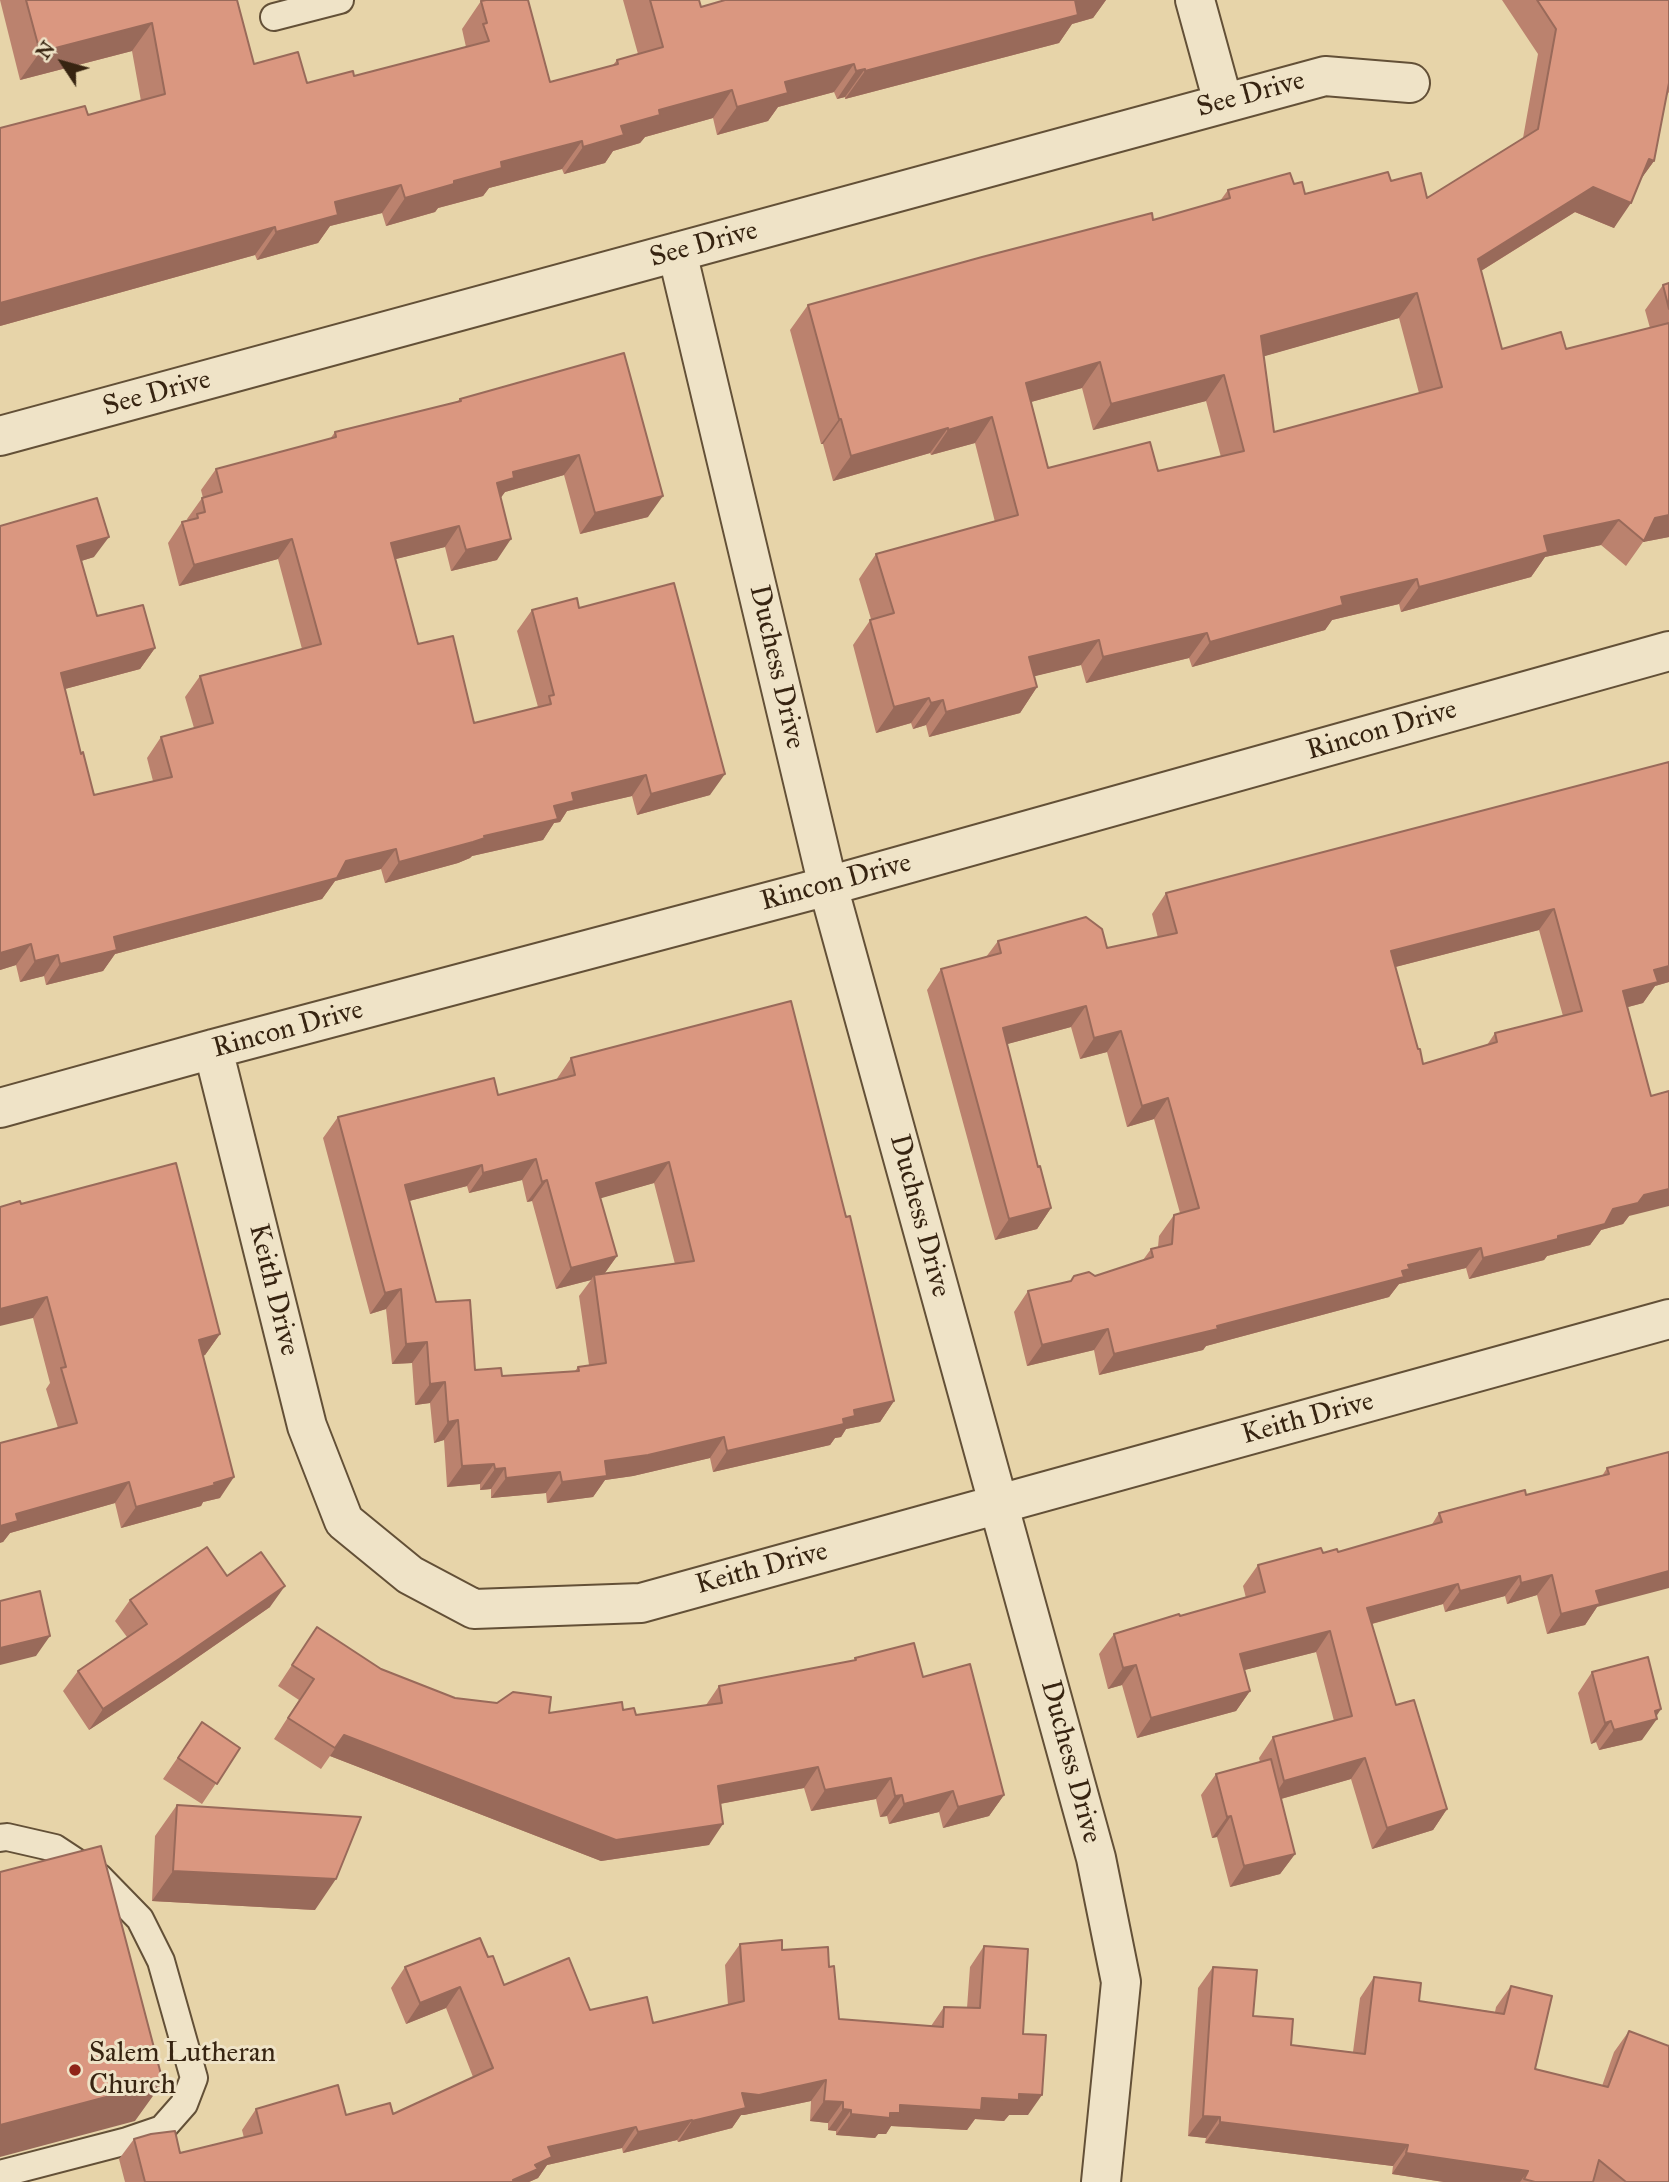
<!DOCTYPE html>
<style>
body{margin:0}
#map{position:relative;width:1669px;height:2182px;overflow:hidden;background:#e7d4a9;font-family:"IM FELL Great Primer",serif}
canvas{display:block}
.north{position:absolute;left:28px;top:28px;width:70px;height:70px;-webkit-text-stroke:5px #efe3c7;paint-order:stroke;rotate:306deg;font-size:19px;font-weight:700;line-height:28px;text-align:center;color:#372411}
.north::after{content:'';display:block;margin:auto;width:24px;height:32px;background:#372411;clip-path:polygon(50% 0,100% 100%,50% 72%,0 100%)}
</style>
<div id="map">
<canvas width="1669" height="2182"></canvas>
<div class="north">N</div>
</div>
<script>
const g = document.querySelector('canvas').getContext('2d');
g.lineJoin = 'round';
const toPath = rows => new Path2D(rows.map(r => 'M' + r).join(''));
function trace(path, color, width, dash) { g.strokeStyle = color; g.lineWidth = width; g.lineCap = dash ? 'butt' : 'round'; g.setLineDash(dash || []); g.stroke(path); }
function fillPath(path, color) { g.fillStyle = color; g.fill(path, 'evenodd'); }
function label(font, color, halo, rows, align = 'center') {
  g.font = font + ' "IM FELL Great Primer",serif'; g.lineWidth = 6; g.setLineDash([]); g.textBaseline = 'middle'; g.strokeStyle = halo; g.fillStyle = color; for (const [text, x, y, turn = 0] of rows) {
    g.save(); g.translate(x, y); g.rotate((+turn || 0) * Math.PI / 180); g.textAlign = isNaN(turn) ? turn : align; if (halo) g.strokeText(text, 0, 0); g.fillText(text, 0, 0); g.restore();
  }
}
const lane = toPath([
 [274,17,340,0],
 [0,1838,7,1837,55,1848,99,1877,140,1919,161,1961,194,2078,184,2104,162,2129,127,2141,0,2174]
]);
const street = toPath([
 [1195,0,1223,102],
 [677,252,828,886,1096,1858,1121,1982,1101,2182],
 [0,436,1325,76,1410,83],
 [213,1049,307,1426,344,1521,410,1575,474,1609,641,1603,1669,1319],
 [0,1108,213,1049,828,886,1669,651]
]);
trace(lane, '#635037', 30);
trace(street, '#635037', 42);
trace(lane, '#efe3c7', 26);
trace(street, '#efe3c7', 38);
fillPath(toPath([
 [0,0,237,0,254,64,307,83,354,76,466,47,462,29,481,1,550,82,613,65,617,60,638,54,623,0,699,0,701,7,725,0,1106,0,1093,18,1072,24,1059,43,845,99,845,97,837,99,834,92,778,107,768,121,717,135,713,118,645,137,640,143,613,151,605,163,564,174,562,169,489,188,483,196,438,208,435,212,386,226,382,213,330,226,318,243,257,260,255,255,0,326,0,128,88,115,141,101,132,51,20,80],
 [1502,0,1669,0,1669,92,1667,95,1654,161,1640,180,1614,228,1575,212,1481,271,1502,349,1566,349,1650,328,1645,310,1663,285,1669,283,1669,537,1643,542,1626,566,1601,545,1545,557,1531,577,1401,612,1399,604,1332,620,1325,630,1192,667,1189,658,1086,683,1081,665,1034,676,1037,687,1020,713,929,737,926,725,913,729,911,723,876,733,853,645,871,619,859,579,876,554,995,522,975,443,931,455,930,453,833,481,823,444,821,444,790,330,808,305,1153,220,1220,201,1228,190,1294,184,1305,194,1391,181,1427,198,1523,138,1538,54],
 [1399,318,1419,393,1274,432,1264,356],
 [1082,388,1093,430,1206,401,1221,457,1158,471,1048,468,1031,402],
 [624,353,648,517,580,534,564,475,505,492,501,497,497,560,451,571,445,547,395,559,418,644,474,723,538,707,517,631,532,610,579,608,710,795,637,815,632,796,567,811,560,822,554,823,543,840,472,856,470,858,458,863,385,883,381,869,335,881,322,899,115,954,103,971,46,985,44,976,20,982,16,965,0,970,0,526,94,557,81,561,97,616,155,648,140,669,65,689,81,754,94,795,153,781,147,758,161,737,194,728,185,697,200,676,302,649,278,559,179,586,168,543,182,522,188,521,187,519,202,498,203,498,201,490,216,469,330,439,335,432,457,402,460,399],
 [1669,762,1669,982,1655,986,1643,1003,1628,1007,1629,1216,1623,1224,1601,1230,1590,1245,1547,1256,1544,1260,1469,1279,1466,1268,1399,1284,1389,1297,1206,1346,1203,1350,1099,1375,1094,1350,1027,1366,1014,1312,1028,1291,1070,1281,1074,1276,1095,1276,1143,1260,1151,1249,1158,1247,1159,1236,1174,1215,1180,1213,1154,1119,1127,1127,1107,1052,1080,1059,1071,1027,1007,1044,1038,1167,1051,1208,1037,1229,995,1240,927,990,941,969,986,957,998,941,1107,948,1158,938,1152,914,1166,893],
 [1539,930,1563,1016,1495,1033,1487,1045,1423,1064,1418,1049,1395,967],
 [571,1058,846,1217,894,1401,880,1422,846,1429,841,1437,835,1438,830,1445,713,1472,710,1458,633,1476,605,1480,593,1497,547,1503,546,1493,491,1498,491,1489,480,1490,480,1484,447,1487,444,1440,434,1443,430,1403,415,1405,412,1363,392,1364,386,1309,370,1314,323,1138,338,1117,498,1095,556,1080],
 [522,1180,527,1202,532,1201,556,1289,591,1280,579,1296,589,1365,578,1367,575,1371,502,1376,475,1370,436,1302,409,1201,467,1186,469,1193],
 [654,1183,675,1264,604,1274,617,1256,600,1198],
 [21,1204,220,1334,205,1355,203,1356,220,1498,203,1502,201,1506,121,1528,115,1503,10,1533,3,1542,0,1443,58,1428,46,1389,50,1383,33,1318],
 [1669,1452,1597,1607,1585,1625,1547,1634,1537,1595,1507,1604,1505,1596,1445,1612,1443,1604,1372,1624,1396,1705,1447,1809,1433,1830,1372,1849,1351,1779,1281,1799,1295,1854,1280,1874,1230,1887,1217,1837,1212,1838,1201,1795,1216,1774,1260,1762,1259,1758,1273,1737,1334,1721,1316,1652,1244,1670,1250,1691,1236,1711,1137,1738,1122,1685,1108,1689,1099,1654,1114,1634,1246,1598,1243,1586,1258,1565,1323,1553,1338,1552,1431,1526,1439,1513,1526,1495,1602,1476,1607,1468],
 [227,1576,270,1607,165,1680,89,1730,63,1691,78,1671,127,1637,115,1621,130,1600],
 [317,1627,381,1669,455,1698,549,1713,623,1710,636,1715,706,1705,719,1686,854,1661,855,1658,923,1677,1004,1795,989,1816,943,1828,939,1812,889,1824,887,1816,880,1817,876,1799,811,1811,804,1788,720,1804,709,1845,601,1861,330,1756,321,1769,274,1739,299,1700,278,1686],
 [1592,1672,1642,1740,1599,1750,1596,1742,1591,1744,1578,1693],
 [202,1722,240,1748,202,1804,163,1779],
 [177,1805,315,1910,152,1901,155,1836],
 [740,1944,782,1950,829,1967,839,2019,931,2026,944,2007,967,2008,970,1967,984,1946,1023,2034,1028,2115,1009,2115,1004,2121,975,2119,967,2130,891,2126,886,2134,878,2134,875,2138,836,2135,836,2131,828,2130,828,2123,810,2121,811,2101,744,2115,741,2115,732,2128,678,2142,677,2140,623,2153,622,2148,547,2165,538,2178,529,2182,125,2182,119,2159,134,2139,180,2153,244,2138,242,2130,256,2109,346,2115,393,2114,473,2077,446,2008,406,2024,391,1988,405,1967,488,1957,504,1985,590,2010,653,2023,728,2005,725,1965],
 [1213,1967,1253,2016,1291,2045,1353,2052,1360,1998,1374,1977,1419,2001,1495,2012,1496,2007,1511,1986,1535,2069,1602,2086,1614,2052,1629,2031,1668,2046,1669,2044,1669,2182,1444,2182,1392,2174,1393,2166,1205,2143,1206,2138,1188,2136,1198,1988]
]), '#bb826e');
fillPath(toPath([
 [1075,0,1106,0,1093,18,1072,24,1059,43,845,99,865,71],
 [152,23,132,51,20,80,40,52],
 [854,64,834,92,778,107,768,121,717,135,737,107,785,82],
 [865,69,845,97,837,99,856,71],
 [732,90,713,118,645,137,640,143,613,151,605,163,564,174,583,147,621,126,659,110],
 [582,141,562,169,489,188,483,196,438,208,435,212,386,226,405,198,454,181,501,162],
 [1649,159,1654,161,1636,186],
 [401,185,382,213,330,226,318,243,257,260,276,232,335,202],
 [1593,187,1631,203,1614,228,1575,212,1460,284,1478,259],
 [275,227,255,255,0,326,0,303],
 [1417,293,1399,318,1244,362,1261,336],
 [1100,362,1082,388,1009,408,1026,383],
 [1224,375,1206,401,1093,430,1111,404],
 [992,417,975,443,931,455,948,430],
 [839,419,841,419,823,444,821,444],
 [948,428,930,453,833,481,851,456],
 [579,455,564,475,505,492,500,499,497,483,513,472],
 [663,496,648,517,580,534,595,513],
 [1669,515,1669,537,1643,542,1655,518],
 [1619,520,1601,545,1545,557,1531,577,1401,612,1419,587,1544,536],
 [459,526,445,547,376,564,391,543],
 [109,537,94,557,62,567,77,546],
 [292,539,278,559,179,586,194,565],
 [511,539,497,560,451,571,466,550],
 [1417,579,1399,604,1332,620,1325,630,1192,667,1210,642,1341,597],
 [1207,633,1189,658,1086,683,1103,657],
 [1099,640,1081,665,1011,682,1029,657],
 [155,648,140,669,46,694,61,673],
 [1037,687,1020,713,929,737,946,712],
 [929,698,911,723,876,733,894,707],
 [943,700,926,725,913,729,931,703],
 [725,774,710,795,637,815,651,794],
 [646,775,632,796,567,811,560,822,554,823,543,840,472,856,470,858,458,863,385,883,399,862,484,836,554,806,572,793],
 [396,849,381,869,335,881,322,899,115,954,103,971,46,985,60,964,114,937,346,861],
 [1554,909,1539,930,1376,972,1391,951],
 [31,944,16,965,0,970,0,953],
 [58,955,44,976,20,982,35,961],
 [1669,966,1669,982,1655,986,1643,1003,1609,1012,1623,991,1654,970],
 [1086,1006,1071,1027,989,1049,1003,1028],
 [1121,1031,1107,1052,1080,1059,1094,1038],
 [1168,1098,1154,1119,1127,1127,1142,1106],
 [536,1159,522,1180,469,1193,483,1173],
 [669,1162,654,1183,581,1204,596,1183],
 [482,1165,467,1186,390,1206,405,1185],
 [547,1180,532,1201,527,1202,542,1182],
 [1669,1189,1669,1206,1629,1216,1623,1224,1601,1230,1590,1245,1547,1256,1544,1260,1469,1279,1483,1258,1558,1236,1644,1195],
 [1051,1208,1037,1229,995,1240,1009,1219],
 [1481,1248,1466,1268,1399,1284,1389,1297,1206,1346,1203,1350,1099,1375,1114,1354,1217,1326,1402,1271,1408,1265],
 [617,1256,602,1277,594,1275,591,1280,556,1289,571,1268],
 [401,1289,386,1309,370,1314,385,1293],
 [47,1297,33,1318,0,1326,0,1309],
 [1108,1329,1094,1350,1027,1366,1042,1345],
 [220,1334,205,1355,184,1361,199,1340],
 [427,1342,412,1363,392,1364,406,1344],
 [445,1382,430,1403,415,1405,430,1384],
 [894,1401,880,1422,846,1429,841,1437,835,1438,830,1445,713,1472,727,1451,843,1419,854,1410],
 [458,1420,444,1440,434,1443,448,1422],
 [724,1437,710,1458,633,1476,605,1480,593,1497,547,1503,562,1482,605,1461],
 [494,1464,480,1484,447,1487,462,1466],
 [505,1468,491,1489,480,1490,495,1469],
 [560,1472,546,1493,491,1498,506,1478],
 [234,1477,220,1498,203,1502,201,1506,121,1528,136,1507],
 [129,1482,115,1503,10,1533,3,1542,0,1543,0,1526,16,1514],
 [1669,1571,1669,1588,1597,1607,1585,1625,1547,1634,1561,1614,1596,1591],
 [1552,1575,1537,1595,1507,1604,1521,1583],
 [1520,1576,1505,1596,1445,1612,1460,1591],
 [1458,1584,1443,1604,1353,1629,1367,1608],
 [285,1586,270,1607,165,1680,89,1730,103,1709],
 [1330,1631,1316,1652,1225,1675,1240,1654],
 [50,1636,36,1656,0,1665,0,1648],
 [1136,1665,1122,1685,1108,1689,1123,1668],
 [1250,1691,1236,1711,1137,1738,1151,1718],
 [1661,1709,1654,1720,1657,1719,1642,1740,1599,1750,1614,1730],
 [1611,1721,1596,1742,1591,1744,1605,1723],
 [344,1735,723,1824,709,1845,601,1861,330,1756],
 [1365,1758,1351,1779,1270,1802,1284,1781],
 [818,1767,804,1788,703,1807,718,1786],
 [891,1778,876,1799,811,1811,825,1790],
 [953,1791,939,1812,889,1824,904,1804],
 [902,1795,887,1816,880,1817,895,1796],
 [1004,1795,989,1816,943,1828,958,1807],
 [1447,1809,1433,1830,1372,1849,1387,1828],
 [1231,1816,1217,1837,1212,1838,1227,1817],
 [1295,1854,1280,1874,1230,1887,1244,1866],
 [173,1871,336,1879,315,1910,152,1901],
 [460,1987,446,2008,406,2024,420,2003],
 [826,2080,811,2101,744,2115,741,2115,732,2128,678,2142,692,2121,742,2093],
 [163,2082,135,2121,0,2157,0,2125],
 [1019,2094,1042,2095,1028,2115,1009,2115,1004,2121,975,2119,967,2130,891,2126,886,2134,878,2134,875,2138,836,2135,851,2114,890,2113,900,2105],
 [824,2101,843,2102,828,2123,810,2121],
 [843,2109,851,2110,836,2131,828,2130],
 [1203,2116,1220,2117,1206,2138,1188,2136],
 [692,2120,677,2140,623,2153,638,2132],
 [1220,2122,1408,2145,1393,2166,1205,2143],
 [636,2127,622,2148,547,2165,538,2178,529,2182,512,2182,548,2147],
 [1406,2153,1528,2171,1520,2182,1444,2182,1392,2174]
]), '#996a5a');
const building = toPath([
 [26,0,237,0,254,64,298,52,307,83,353,71,354,76,489,41,483,24,487,23,481,1,486,0,528,0,550,82,618,64,617,60,663,47,650,0,699,0,701,7,725,0,1075,0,1078,15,865,71,865,69,856,71,854,64,785,82,788,93,737,107,732,90,659,110,660,115,621,126,624,135,583,147,582,141,501,162,502,168,454,181,454,184,405,198,401,185,335,202,338,215,276,232,275,227,0,303,0,128,85,106,88,115,165,94,152,23,40,52,26,0],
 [1537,0,1669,0,1669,83,1654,161,1649,159,1631,203,1593,187,1478,259,1502,349,1561,332,1566,349,1669,323,1669,515,1655,518,1644,541,1619,520,1544,536,1548,552,1442,581,1419,587,1417,579,1341,597,1343,605,1210,642,1207,633,1103,657,1099,640,1029,657,1037,687,946,712,943,700,931,703,929,698,894,707,870,620,894,613,876,554,1018,515,992,417,948,430,948,428,851,456,841,419,839,419,808,305,982,257,1152,213,1153,220,1230,198,1228,190,1290,173,1294,184,1302,182,1305,194,1388,172,1391,181,1421,173,1427,198,1538,129,1556,29,1537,0],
 [1417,293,1442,387,1274,432,1261,336,1417,293],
 [1100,362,1111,404,1224,375,1244,451,1158,471,1150,442,1048,468,1026,383,1100,362],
 [1669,283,1669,309,1663,285,1669,283],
 [624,353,663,496,595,513,579,455,513,472,514,478,497,483,511,539,466,550,459,526,391,543,418,644,453,636,474,723,551,704,549,696,554,695,532,610,577,598,579,608,674,583,725,774,651,794,646,775,572,793,574,801,554,806,558,819,484,836,485,838,473,842,399,862,396,849,346,861,337,878,114,937,117,950,60,964,58,955,35,961,31,944,0,953,0,526,97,498,109,537,77,546,97,616,143,605,155,648,61,673,81,754,83,752,94,795,172,777,161,737,213,723,200,676,321,644,292,539,194,565,182,522,198,518,197,514,205,512,202,498,222,492,216,469,336,437,335,432,461,401,460,399,624,353],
 [1669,762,1669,966,1654,970,1658,982,1623,991,1651,1096,1669,1091,1669,1189,1644,1195,1638,1203,1613,1209,1605,1224,1558,1236,1558,1239,1483,1258,1481,1248,1408,1265,1410,1269,1402,1271,1404,1277,1217,1326,1218,1329,1114,1354,1108,1329,1042,1345,1028,1291,1071,1281,1074,1276,1089,1272,1095,1276,1153,1257,1151,1249,1172,1244,1174,1215,1199,1208,1168,1098,1142,1106,1121,1031,1094,1038,1086,1006,1003,1028,1038,1167,1040,1166,1051,1208,1009,1219,941,969,1001,953,998,941,1086,917,1102,929,1107,948,1177,933,1166,893,1669,762],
 [1554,909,1582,1011,1495,1033,1497,1042,1423,1064,1420,1049,1418,1049,1391,951,1554,909],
 [791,1001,846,1217,850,1216,894,1401,854,1410,855,1416,843,1419,844,1424,727,1451,724,1437,648,1455,605,1461,607,1476,562,1482,560,1472,506,1478,505,1468,495,1469,494,1464,462,1466,458,1420,448,1422,445,1382,430,1384,427,1342,406,1344,401,1289,385,1293,338,1117,494,1078,498,1095,575,1075,571,1058,791,1001],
 [536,1159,542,1182,547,1180,571,1268,617,1256,596,1183,669,1162,694,1261,594,1275,606,1363,578,1367,579,1371,502,1376,501,1368,475,1370,470,1300,436,1302,405,1185,482,1165,483,1173,536,1159],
 [176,1163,220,1334,199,1340,234,1477,214,1483,215,1485,136,1507,129,1482,16,1514,18,1521,0,1526,0,1443,77,1423,61,1368,66,1367,47,1297,0,1309,0,1207,20,1201,21,1204,176,1163],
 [1669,1452,1669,1571,1596,1591,1600,1604,1561,1614,1552,1575,1521,1583,1520,1576,1460,1591,1458,1584,1367,1608,1396,1705,1414,1700,1447,1809,1387,1828,1365,1758,1284,1781,1273,1737,1352,1716,1330,1631,1240,1654,1250,1691,1151,1718,1136,1665,1123,1668,1114,1634,1179,1614,1180,1616,1265,1592,1258,1565,1321,1548,1323,1553,1337,1549,1338,1552,1442,1522,1439,1513,1525,1490,1526,1495,1609,1474,1607,1468,1669,1452],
 [207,1547,227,1576,261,1552,285,1586,179,1659,103,1709,78,1671,147,1624,130,1600,207,1547],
 [40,1591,50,1636,0,1648,0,1601,40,1591],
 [317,1627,381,1669,455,1698,497,1703,513,1692,551,1697,549,1713,622,1702,623,1710,634,1708,636,1715,722,1703,719,1686,856,1660,855,1658,914,1643,923,1677,970,1664,1004,1795,958,1807,953,1791,904,1804,902,1795,895,1796,891,1778,825,1790,818,1767,718,1786,723,1824,616,1840,344,1735,335,1748,288,1718,314,1679,292,1665,317,1627],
 [1648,1657,1661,1709,1655,1711,1657,1719,1614,1730,1611,1721,1605,1723,1592,1672,1648,1657],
 [202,1722,240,1748,217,1784,178,1758,202,1722],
 [1271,1759,1295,1854,1244,1866,1231,1816,1227,1817,1216,1774,1271,1759],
 [177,1805,361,1817,336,1879,173,1871,177,1805],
 [101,1846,163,2082,0,2125,0,1872,101,1846],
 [480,1938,488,1957,493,1956,504,1985,569,1958,590,2010,647,1997,653,2023,744,2001,740,1944,782,1940,782,1950,828,1947,829,1967,834,1966,839,2019,943,2027,944,2007,980,2008,984,1946,1028,1949,1023,2034,1046,2035,1042,2095,1019,2094,1019,2100,982,2098,981,2110,900,2105,900,2113,890,2113,890,2118,851,2114,851,2110,843,2109,843,2102,824,2101,826,2080,759,2095,742,2093,746,2108,692,2121,692,2120,638,2132,636,2127,548,2147,552,2157,535,2165,538,2169,513,2180,514,2182,145,2182,134,2139,151,2134,175,2131,180,2153,262,2133,256,2109,338,2085,346,2115,390,2103,393,2114,493,2068,460,1987,420,2003,405,1967,480,1938],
 [1213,1967,1257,1970,1253,2016,1293,2019,1291,2045,1365,2054,1374,1977,1421,1983,1419,2001,1504,2014,1511,1986,1552,1996,1535,2069,1608,2087,1629,2031,1669,2046,1669,2182,1626,2182,1599,2160,1593,2182,1535,2182,1524,2179,1528,2171,1406,2153,1408,2145,1220,2122,1220,2117,1203,2116,1213,1967]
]);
fillPath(building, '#da9780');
trace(building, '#996a5a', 2);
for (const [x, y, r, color] of [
 [75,2070,7,"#8f2418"]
]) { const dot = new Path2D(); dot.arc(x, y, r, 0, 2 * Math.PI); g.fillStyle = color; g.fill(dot); trace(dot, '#efe3c7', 2.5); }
label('28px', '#372411', '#efe3c7', [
 ["See Drive",1251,95,-15],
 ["See Drive",704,245,-15],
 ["See Drive",157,394,-15],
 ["Duchess Drive",776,667,77],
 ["Rincon Drive",1382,731,-16],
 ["Rincon Drive",836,883,-15],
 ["Rincon Drive",288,1030,-15],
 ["Duchess Drive",919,1216,75],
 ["Keith Drive",273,1290,76],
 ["Keith Drive",1308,1419,-15],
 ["Keith Drive",762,1569,-15],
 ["Duchess Drive",1070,1762,75]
]);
label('28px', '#372411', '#efe3c7', [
 ["Salem Lutheran",89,2054],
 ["Church",89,2086]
], 'left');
</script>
